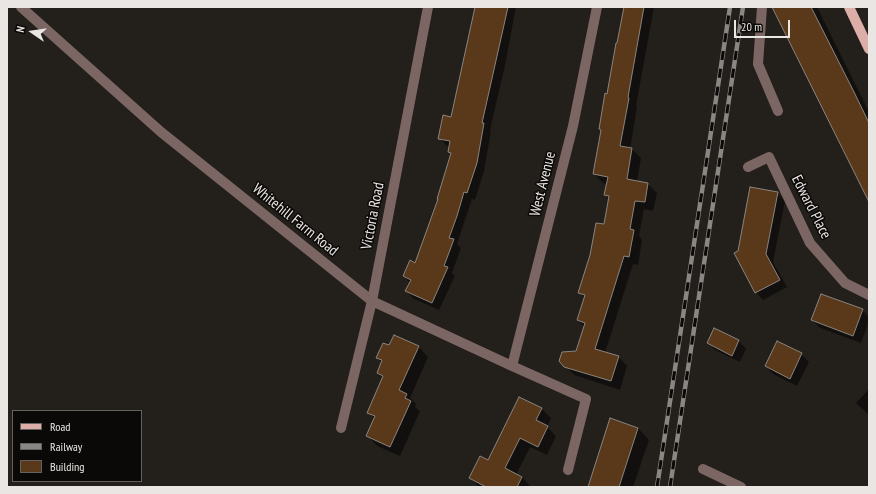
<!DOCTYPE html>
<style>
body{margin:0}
#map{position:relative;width:876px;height:494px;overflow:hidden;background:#231f1b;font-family:"PT Sans Narrow",sans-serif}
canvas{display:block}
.frame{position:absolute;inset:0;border:8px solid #e9e6e3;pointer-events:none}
.legend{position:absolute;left:12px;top:410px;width:130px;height:72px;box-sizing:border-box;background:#0b0907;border:1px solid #64615f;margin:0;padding:5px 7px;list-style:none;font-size:12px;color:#e9e6e3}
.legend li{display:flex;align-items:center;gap:8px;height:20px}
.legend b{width:20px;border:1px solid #64615f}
.north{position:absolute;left:12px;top:12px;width:40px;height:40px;-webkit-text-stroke:3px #0b0907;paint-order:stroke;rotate:283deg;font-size:11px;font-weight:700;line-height:16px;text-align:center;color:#e9e6e3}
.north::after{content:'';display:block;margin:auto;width:14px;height:18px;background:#e9e6e3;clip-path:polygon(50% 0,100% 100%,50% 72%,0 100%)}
.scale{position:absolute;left:734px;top:20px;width:56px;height:18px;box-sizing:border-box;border:2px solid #e9e6e3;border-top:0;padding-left:5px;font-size:12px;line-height:14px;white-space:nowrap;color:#e9e6e3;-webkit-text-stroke:3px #0b0907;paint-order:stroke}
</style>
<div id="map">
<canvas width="876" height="494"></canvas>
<div class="frame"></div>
<ul class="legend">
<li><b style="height:5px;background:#dbaea8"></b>Road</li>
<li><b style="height:5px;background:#8a8683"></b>Railway</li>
<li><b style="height:11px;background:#5a391b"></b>Building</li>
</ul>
<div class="north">N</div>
<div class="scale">20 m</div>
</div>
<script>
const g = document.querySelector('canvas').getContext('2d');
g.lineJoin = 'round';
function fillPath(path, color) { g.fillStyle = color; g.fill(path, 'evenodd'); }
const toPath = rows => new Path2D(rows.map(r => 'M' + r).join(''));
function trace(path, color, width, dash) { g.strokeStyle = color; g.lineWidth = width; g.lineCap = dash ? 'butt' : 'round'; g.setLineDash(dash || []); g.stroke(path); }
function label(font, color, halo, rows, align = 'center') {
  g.font = font + ' "PT Sans Narrow",sans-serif'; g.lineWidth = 3; g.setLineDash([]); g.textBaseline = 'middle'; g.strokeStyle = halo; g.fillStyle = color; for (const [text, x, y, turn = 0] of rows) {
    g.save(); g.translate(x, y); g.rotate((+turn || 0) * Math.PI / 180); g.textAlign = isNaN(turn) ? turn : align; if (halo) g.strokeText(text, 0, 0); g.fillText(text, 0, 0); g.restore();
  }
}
fillPath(toPath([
 [477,7,516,7,505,65,490,130,491,131,484,171,475,200,472,199,457,244,461,248,452,273,455,276,439,310,414,299,406,291,410,283,404,276,416,264,439,200,452,155,449,152,450,147,447,146,439,138,451,118],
 [625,7,654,7,636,106,637,107,630,149,632,149,641,158,637,182,648,184,657,193,653,211,644,209,639,236,642,240,638,265,633,264,605,353,619,357,627,366,620,390,574,375,560,361,577,352,585,328,578,320,585,298,579,292,591,256,604,225,609,199,605,195,607,184,603,183,594,174,602,131,600,129,618,45],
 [773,7,817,7,869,112,869,199],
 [777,193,785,201,773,262,787,287,763,300,756,292],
 [862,310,869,317,869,321,861,343,820,328,812,320],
 [715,329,739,341,746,349,740,362,715,350,708,343],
 [394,336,419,347,428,357,410,398,416,404,415,407,420,411,400,456,377,446,368,436,375,419,368,412,383,379,378,373,382,363,377,358,389,347],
 [801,354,809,362,797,386,773,374,766,366],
 [869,389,869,415,856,403],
 [541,408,551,418,547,427,556,436,547,455,530,447,516,475,522,477,531,487,479,487,470,478],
 [638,428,649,440,633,487,589,487]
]), '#0007');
const building = toPath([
 [475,7,508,7,482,123,484,123,477,163,467,193,464,192,457,216,449,238,454,239,444,266,448,267,432,303,405,291,411,280,403,276,410,260,415,263,438,199,437,199,451,153,448,152,450,141,438,139,443,115,451,117,475,7],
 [624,7,644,7,628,97,629,98,620,146,632,148,627,179,648,183,645,202,635,201,630,229,634,230,629,257,624,256,595,349,619,356,611,381,564,367,559,361,562,352,576,351,585,323,577,320,585,295,578,293,590,255,596,223,604,224,609,196,604,195,608,177,593,174,601,130,599,129,605,93,607,94,616,43,617,43,624,7],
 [772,7,811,7,854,92,869,123,869,202,772,7],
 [750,187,778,192,766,254,780,280,755,293,734,253,738,251,750,187],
 [821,294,863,309,853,336,811,320,821,294],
 [714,328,739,340,732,356,707,343,714,328],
 [394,335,419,346,399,390,407,394,405,398,411,401,390,447,366,436,375,416,367,413,383,376,377,373,382,360,376,358,383,343,389,345,394,335],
 [777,341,802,353,790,379,765,366,777,341],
 [519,397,542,408,536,420,548,426,538,447,520,438,505,468,522,477,517,487,486,487,469,478,480,456,488,460,519,397],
 [610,418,638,428,619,487,588,487,610,418]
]);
fillPath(building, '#5a391b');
trace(building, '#8a847f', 1);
trace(toPath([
 [21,7,161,132,372,301,512,366,586,399,568,470],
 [762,7,758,64,778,111],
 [748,167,769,157,810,243,845,283,869,295],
 [512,366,573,126,597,7],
 [341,428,372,301,428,7],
 [703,469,741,487]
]), '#7c6663', 10);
trace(toPath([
 [849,7,869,49]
]), '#dbaea8', 10);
const rail = toPath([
 [657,487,730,7],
 [670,487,743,7]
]);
trace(rail, '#8a8683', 4.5);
trace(rail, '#0b0907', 3, [9]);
label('15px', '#e9e6e3', '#0b0907', [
 ["West Avenue",543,184,-76],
 ["Edward Place",811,207,63],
 ["Victoria Road",373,216,-79],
 ["Whitehill Farm Road",295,220,39]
]);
</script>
